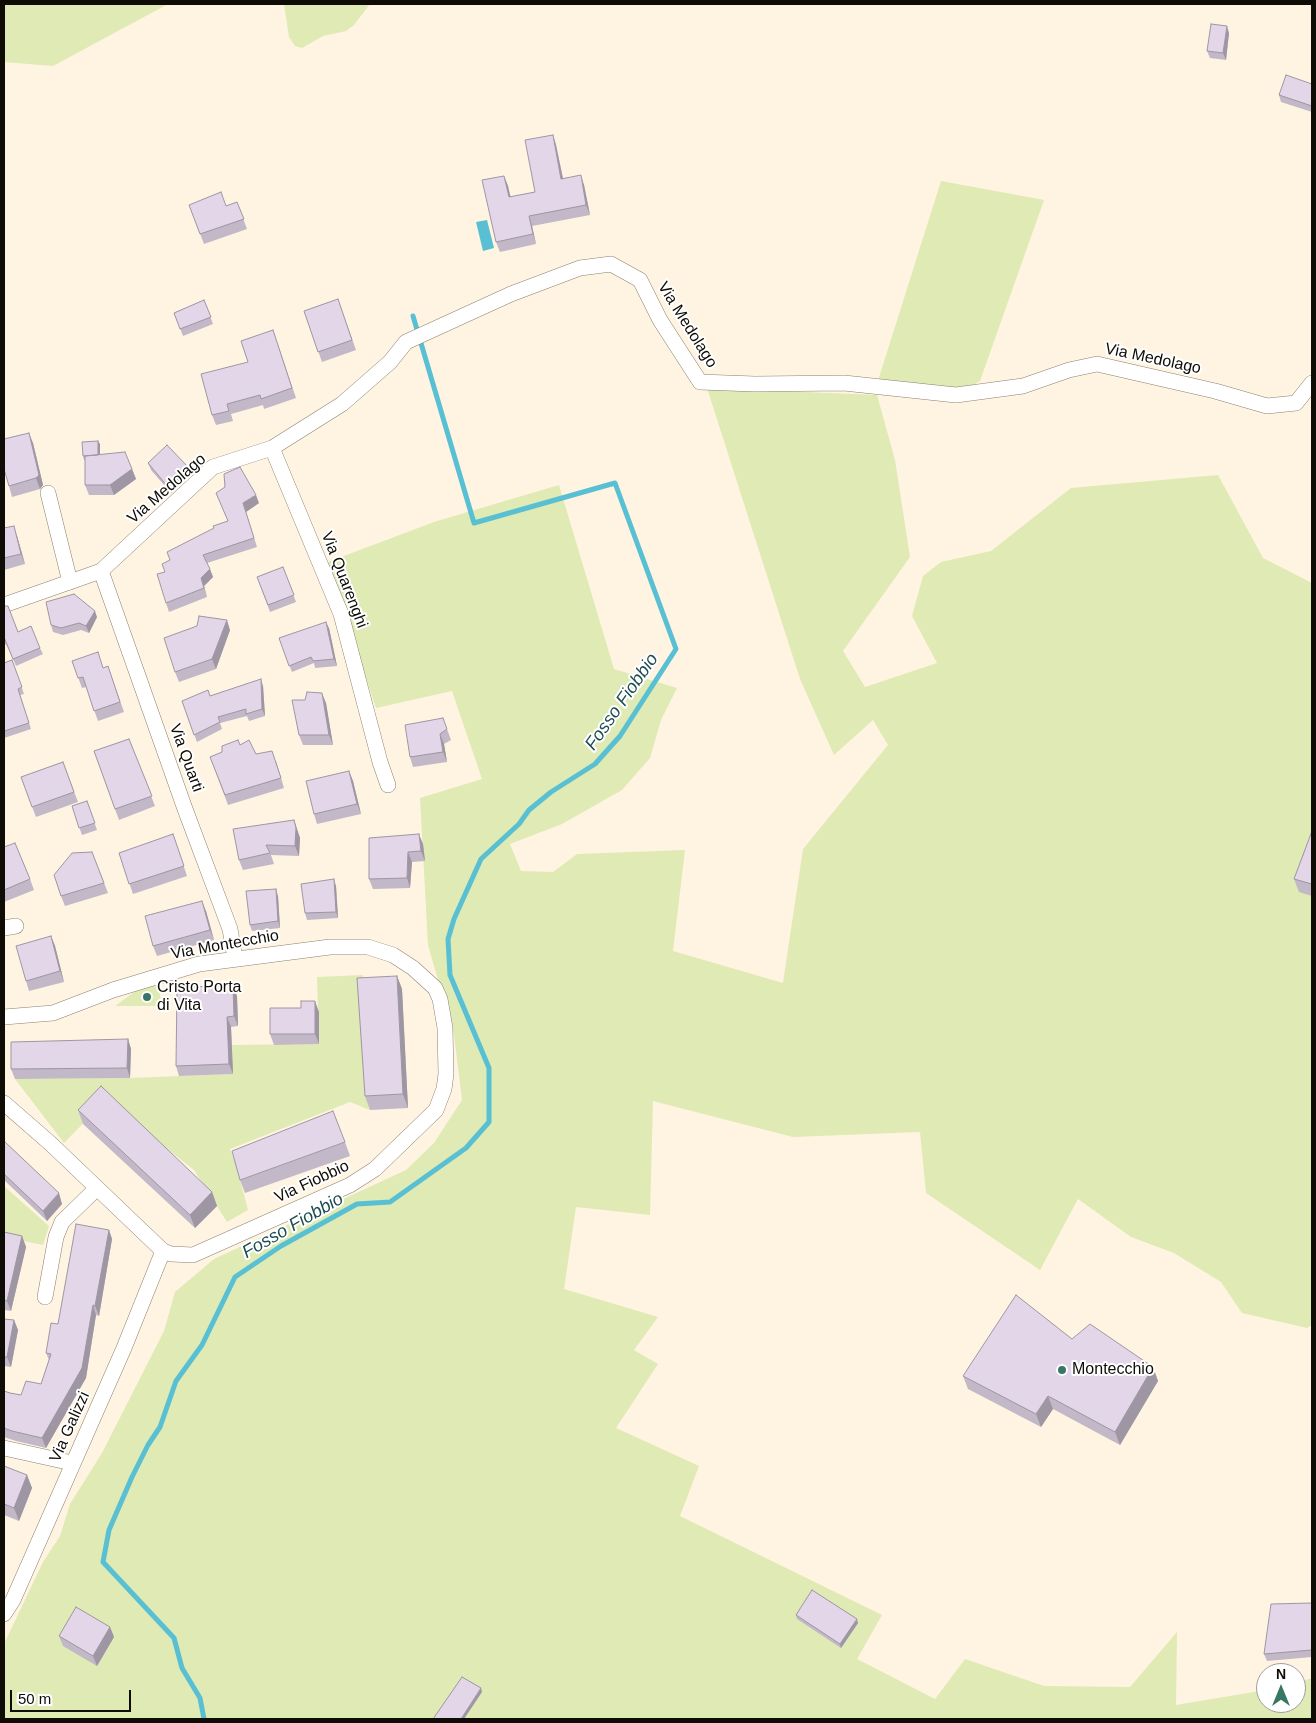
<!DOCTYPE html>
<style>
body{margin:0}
#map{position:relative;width:1316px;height:1723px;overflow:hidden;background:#fff4e1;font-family:Helvetica,sans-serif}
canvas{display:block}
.frame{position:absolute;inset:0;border:5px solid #0f0c06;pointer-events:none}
.north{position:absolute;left:1256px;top:1663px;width:50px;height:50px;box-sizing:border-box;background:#fff;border:1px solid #9f9e9b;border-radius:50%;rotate:0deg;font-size:14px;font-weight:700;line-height:20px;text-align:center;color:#0f0c06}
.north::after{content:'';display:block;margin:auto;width:18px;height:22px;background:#387764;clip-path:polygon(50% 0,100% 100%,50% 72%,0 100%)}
.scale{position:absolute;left:10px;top:1690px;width:121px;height:22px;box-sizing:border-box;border:2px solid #0f0c06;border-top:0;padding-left:6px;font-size:15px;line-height:18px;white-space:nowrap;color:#0f0c06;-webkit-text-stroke:4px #fff;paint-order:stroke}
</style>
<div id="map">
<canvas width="1316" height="1723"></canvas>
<div class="frame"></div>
<div class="north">N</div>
<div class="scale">50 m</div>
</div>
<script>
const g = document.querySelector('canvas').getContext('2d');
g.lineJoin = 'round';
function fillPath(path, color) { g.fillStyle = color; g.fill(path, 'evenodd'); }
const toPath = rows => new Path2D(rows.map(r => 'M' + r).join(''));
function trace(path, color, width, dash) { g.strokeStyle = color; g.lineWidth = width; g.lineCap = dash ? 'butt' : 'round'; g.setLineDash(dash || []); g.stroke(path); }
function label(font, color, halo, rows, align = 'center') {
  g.font = font + ' Helvetica,sans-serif'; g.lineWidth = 4; g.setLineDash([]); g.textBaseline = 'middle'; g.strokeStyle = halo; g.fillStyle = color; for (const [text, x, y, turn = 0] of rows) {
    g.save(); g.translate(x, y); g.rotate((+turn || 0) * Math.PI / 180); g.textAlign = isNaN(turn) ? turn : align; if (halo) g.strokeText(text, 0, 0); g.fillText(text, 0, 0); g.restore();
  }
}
fillPath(toPath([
 [4,4,168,4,53,66,4,62],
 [284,4,370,4,354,25,346,31,323,36,302,48,295,46,289,37],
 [941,181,1044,200,980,381,956,395,876,387],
 [707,388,877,395,895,460,910,557,843,651,865,687,937,663,912,616,923,576,941,562,991,551,1071,488,1218,475,1263,558,1312,583,1312,1325,1307,1328,1242,1313,1221,1282,1174,1253,1131,1237,1078,1199,1040,1270,926,1193,920,1132,793,1137,653,1101,650,1215,576,1207,564,1289,658,1317,634,1350,658,1364,616,1428,699,1466,680,1516,882,1615,857,1659,935,1699,965,1659,1044,1686,1130,1687,1177,1632,1176,1705,1266,1690,1266,1703,1296,1703,1296,1683,1312,1678,1312,1719,4,1719,4,1644,43,1562,60,1536,70,1504,102,1453,164,1331,175,1292,214,1259,406,1170,434,1143,462,1100,454,1035,428,945,420,798,482,779,452,691,376,708,328,562,434,522,559,485,614,669,677,688,661,720,650,758,622,790,562,824,510,844,521,871,553,872,577,854,685,850,673,951,783,983,803,849,888,745,873,720,834,755,800,679],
 [158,975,161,1006,115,1006],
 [363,975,362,991,370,1110,350,1102,230,1149,236,1164,248,1210,227,1222,194,1170,106,1100,64,1143,15,1079,130,1078,232,1074,231,1045,319,1044,317,977],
 [4,1186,49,1226,43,1245,4,1237]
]), '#dfeab5');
fillPath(toPath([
 [487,220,494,248,483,251,476,222]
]), '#59c0d3');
trace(toPath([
 [204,1719,200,1698,182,1668,174,1638,103,1562,109,1530,132,1477,148,1445,160,1427,176,1381,202,1345,235,1277,281,1246,357,1204,390,1202,466,1148,489,1122,489,1068,450,975,448,939,454,919,481,859,519,824,529,810,551,792,595,764,620,736,676,649,615,483,474,523,413,316]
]), '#59c0d3', 5);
const minor = toPath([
 [272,448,341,614,380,762,388,785],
 [48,493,70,582],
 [101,571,185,809,230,929,235,958],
 [4,605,101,571,213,467,272,448,342,404,390,362,406,342,511,294,580,268,611,264,640,280,660,320,700,382,755,384,844,383,956,395,1023,386,1069,370,1097,364,1215,391,1267,406,1296,403,1312,383],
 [4,928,16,926],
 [4,1017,53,1013,113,990,199,964,330,947,368,947,393,955,413,968,435,988,440,999,445,1028,446,1074,444,1089,436,1110,375,1169,350,1185,193,1255,171,1254,163,1251,51,1144,4,1103],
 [45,1297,56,1237,62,1222,96,1189],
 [4,1448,72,1463],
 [4,1614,13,1600,124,1348,163,1251]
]);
trace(minor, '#8b8170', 16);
trace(minor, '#fff', 15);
fillPath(toPath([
 [1229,33,1226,60,1210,58,1207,51],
 [1312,84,1312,112,1281,102,1279,95],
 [553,135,556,145,563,178,584,185,590,215,532,226,536,244,500,252,496,242,504,176,508,186,510,197,535,192],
 [237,202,247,229,204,244,189,205,226,206],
 [338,299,356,350,322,362,304,311],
 [204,300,213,324,183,336,174,313],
 [273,330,296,398,264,409,263,405,231,414,233,421,216,425,212,415,248,362],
 [33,443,43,485,40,489,12,497,9,486],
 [100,444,100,455,132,469,136,479,114,495,89,495,85,485,85,460,84,460,83,456],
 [148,463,191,474,171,493,151,470],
 [216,493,259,503,246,512,257,547,207,563,213,577,204,586,207,597,169,612,166,603,165,572,170,560,228,521],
 [4,528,17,536,25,564,4,570],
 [283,567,296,602,270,612,257,577],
 [4,606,18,632,40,648,43,654,16,666,6,644,4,645],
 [97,617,89,633,81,630,63,635,53,632,51,625],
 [197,626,230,630,216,669,179,682,175,672],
 [329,628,337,666,315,668,314,663,292,672,279,638],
 [12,660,24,694,20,695,31,729,4,738,4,663],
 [72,661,104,668,108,666,124,712,98,721,86,687,82,688],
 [263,686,265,716,249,721,247,716,220,723,222,729,197,742,182,701],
 [326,703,333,745,303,745,299,735],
 [443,718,451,740,444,744,447,762,413,767,410,757],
 [129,739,155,806,119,820,94,751],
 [240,745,256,754,276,761,284,788,228,805,210,757],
 [63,762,78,802,36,817,21,777],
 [349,771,353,781,361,814,317,824,314,814],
 [87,801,97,830,82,835,72,806],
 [294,820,300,838,299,856,271,855,274,864,243,870,239,860],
 [1312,831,1312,896,1299,892,1294,879],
 [173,834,187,876,133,894,119,853],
 [369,838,423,844,425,861,412,862,410,888,373,889,369,879],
 [4,847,30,879,34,890,4,902],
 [92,852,108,893,65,906,61,896],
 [336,886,338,918,307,920,305,913],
 [278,896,280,928,252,931,250,925],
 [206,911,214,940,157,956,153,946],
 [51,936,55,946,64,982,29,991,26,981],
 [397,976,402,989,408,1108,370,1110,365,1096],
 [233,986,237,996,238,1026,231,1027,233,1074,179,1076,176,1066],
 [301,1008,319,1012,319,1044,274,1045,270,1034],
 [128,1039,131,1049,130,1078,15,1079,11,1069],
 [78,1110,212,1192,217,1206,195,1228,83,1124],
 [4,1141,62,1204,47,1221,4,1180],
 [345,1142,350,1156,245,1193,240,1180],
 [109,1230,112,1239,99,1316,96,1315,86,1378,46,1448,16,1441,4,1437,4,1391,10,1393,21,1395,41,1384,49,1360,46,1353,58,1324],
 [4,1232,22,1236,26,1247,11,1311,4,1310],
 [4,1319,14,1320,18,1330,11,1367,4,1366],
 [1072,1339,1153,1367,1158,1381,1120,1445,1053,1409,1041,1427,968,1389,963,1376],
 [4,1466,27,1475,32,1488,19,1521,4,1515],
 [1312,1603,1312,1657,1267,1661,1264,1654],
 [796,1615,858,1623,841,1648,797,1619],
 [110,1627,114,1637,97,1666,63,1646,59,1636]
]), '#c2b8c8');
fillPath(toPath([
 [1227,26,1229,33,1226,60,1223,53],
 [553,135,556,145,565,189,561,179],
 [581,175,584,185,590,215,586,205],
 [504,176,508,186,513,207,509,197],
 [529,216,532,226,536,244,533,234],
 [29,433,33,443,43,485,40,489,36,478],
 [98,441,100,444,100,459,98,455],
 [189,468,191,474,171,493,168,487],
 [132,469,136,479,114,495,110,485],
 [256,495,259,503,246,512,257,547,243,503],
 [14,526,17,536,25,564,21,554],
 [210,569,213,577,204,586,207,597,201,578],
 [95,611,97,617,89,633,86,626],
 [227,620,230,630,216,669,212,659],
 [326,622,329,628,337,666,334,659],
 [261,679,263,686,265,716,262,709],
 [322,693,326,703,333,745,329,735],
 [440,734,444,744,447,762,443,752],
 [349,771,353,781,361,814,357,804],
 [294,820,300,838,299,856,295,846],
 [419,834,423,844,425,861,421,851],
 [408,852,412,862,410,888,407,878],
 [334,879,336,886,338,918,336,912],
 [276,889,278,896,280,928,278,921],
 [202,901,206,911,214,940,210,930],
 [51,936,55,946,64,982,60,971],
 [397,976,402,989,408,1108,403,1094],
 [233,986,237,996,238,1026,234,1016],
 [315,1001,319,1012,319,1044,315,1034],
 [227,1017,231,1027,233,1074,229,1064],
 [128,1039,131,1049,130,1078,127,1068],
 [212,1192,217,1206,195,1228,190,1215],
 [59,1193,62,1204,47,1221,43,1211],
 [109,1230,112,1239,99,1316,95,1306],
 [22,1236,26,1247,11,1311,7,1301],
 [93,1305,96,1315,86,1378,46,1448,42,1438],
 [14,1320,18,1330,11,1367,7,1357],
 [1153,1367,1158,1381,1120,1445,1115,1432],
 [1048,1396,1053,1409,1041,1427,1036,1414],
 [27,1475,32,1488,19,1521,14,1508],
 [857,1619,858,1623,841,1648,840,1644],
 [110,1627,114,1637,97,1666,93,1656],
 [481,1688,482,1692,464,1719,461,1719]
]), '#9e96a2');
const building = toPath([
 [1211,24,1227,26,1223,53,1207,51,1211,24],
 [1286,75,1312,84,1312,106,1279,95,1286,75],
 [553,135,561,179,581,175,586,205,529,216,533,234,496,242,482,180,504,176,509,197,535,192,525,140,553,135],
 [221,192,226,206,237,202,244,219,200,234,189,205,221,192],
 [338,299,352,340,318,352,304,311,338,299],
 [204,300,211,317,180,329,174,313,204,300],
 [273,330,292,388,261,399,260,395,227,404,229,411,212,415,201,374,248,362,241,341,273,330],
 [29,433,39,475,36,478,9,486,4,469,4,439,29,433],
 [98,441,98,455,83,456,82,442,98,441],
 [167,445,189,468,168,487,148,463,167,445],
 [125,452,132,469,110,485,85,485,85,456,125,452],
 [240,467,256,495,243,503,254,538,203,555,210,569,201,578,204,588,166,603,157,574,165,572,162,564,170,560,167,552,214,528,213,526,228,521,216,493,225,487,224,474,240,467],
 [14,526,21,554,4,558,4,528,14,526],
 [283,567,294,595,268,605,257,577,283,567],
 [74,594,95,611,86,626,79,623,61,628,51,625,46,602,74,594],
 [4,606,8,606,18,632,31,626,40,648,13,659,4,637,4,606],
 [199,616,227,620,212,659,175,672,164,638,197,626,199,616],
 [326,622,334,659,313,661,311,657,289,666,279,638,326,622],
 [98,652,103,668,108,666,120,702,94,711,83,677,78,678,72,661,98,652],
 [12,660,22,687,18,689,29,723,4,731,4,663,12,660],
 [261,679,262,709,246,714,246,709,218,717,220,722,194,735,182,701,208,690,210,696,261,679],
 [307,692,322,693,329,735,299,735,292,700,305,700,307,692],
 [443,718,447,729,440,734,443,752,410,757,405,725,443,718],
 [129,739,152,796,115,809,94,751,129,739],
 [238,740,240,745,249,740,256,754,272,751,281,778,225,795,210,757,222,752,222,746,238,740],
 [63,762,74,792,32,807,21,777,63,762],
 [349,771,357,804,314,814,306,781,349,771],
 [87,801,95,823,79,828,72,806,87,801],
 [294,820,296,828,295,846,266,845,270,853,239,860,233,829,294,820],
 [1312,831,1312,884,1294,879,1312,831],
 [173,834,184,866,129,884,119,853,173,834],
 [419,834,421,851,408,852,407,878,369,879,369,838,419,834],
 [15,843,30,879,4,890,4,847,15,843],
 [92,852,104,883,61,896,54,875,72,853,92,852],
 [334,879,336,912,305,913,301,884,334,879],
 [276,889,278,921,250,925,246,891,276,889],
 [202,901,210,930,153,946,145,916,202,901],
 [51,936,60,971,26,981,16,946,51,936],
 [397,976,403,1094,365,1096,357,978,397,976],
 [233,986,234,1016,227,1017,229,1064,176,1066,177,987,233,986],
 [301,1001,315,1001,315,1034,270,1034,270,1008,301,1008,301,1001],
 [128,1039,127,1068,11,1069,11,1042,128,1039],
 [101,1086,212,1192,190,1215,78,1110,101,1086],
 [333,1111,345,1142,240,1180,232,1151,333,1111],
 [4,1141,59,1193,43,1211,4,1174,4,1141],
 [76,1224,109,1230,95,1306,93,1305,82,1368,42,1438,12,1431,4,1428,4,1391,10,1393,21,1395,26,1381,41,1384,51,1354,46,1353,51,1323,58,1324,76,1224],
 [4,1232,22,1236,7,1301,4,1300,4,1232],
 [1016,1295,1072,1339,1090,1324,1153,1367,1115,1432,1048,1396,1036,1414,963,1376,1016,1295],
 [4,1319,14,1320,7,1357,4,1357,4,1319],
 [4,1466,27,1475,14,1508,4,1504,4,1466],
 [812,1590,857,1619,840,1644,796,1615,812,1590],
 [1312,1603,1312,1650,1264,1654,1271,1604,1312,1603],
 [76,1607,110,1627,93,1656,59,1636,76,1607],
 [462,1677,481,1688,461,1719,433,1719,462,1677]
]);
fillPath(building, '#e2d6e8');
trace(building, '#9e96a2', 1);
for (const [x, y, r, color] of [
 [147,997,5,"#387764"],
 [1062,1370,5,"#387764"]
]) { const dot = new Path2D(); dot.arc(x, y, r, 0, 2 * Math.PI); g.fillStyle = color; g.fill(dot); trace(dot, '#fff', 2); }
label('16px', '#0f0c06', '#fff', [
 ["Via Medolago",687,325,58],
 ["Via Medolago",1153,359,12],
 ["Via Medolago",167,489,-41],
 ["Via Quarenghi",344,580,69],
 ["Via Quarti",186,758,70],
 ["Via Montecchio",225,945,-10],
 ["Via Fiobbio",312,1182,-25],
 ["Via Galizzi",70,1427,-66]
]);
label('16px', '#0f0c06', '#fff', [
 ["Cristo Porta",157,988],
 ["di Vita",157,1006],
 ["Montecchio",1072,1370]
], 'left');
label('italic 18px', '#1f4d55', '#fff', [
 ["Fosso Fiobbio",622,702,-55],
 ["Fosso Fiobbio",293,1226,-30]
]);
</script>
